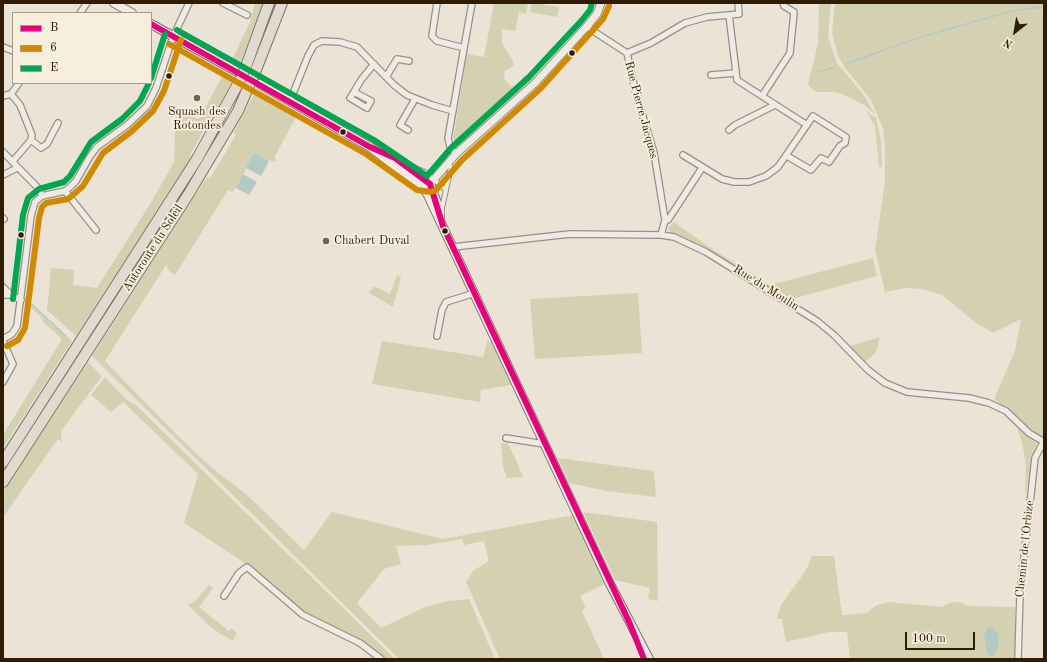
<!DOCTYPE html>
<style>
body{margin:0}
#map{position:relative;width:1047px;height:662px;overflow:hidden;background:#ebe3d6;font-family:"Old Standard TT",serif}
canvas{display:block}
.frame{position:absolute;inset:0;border:4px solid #301c04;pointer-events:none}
.legend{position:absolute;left:12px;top:12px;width:140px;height:72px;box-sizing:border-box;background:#f8eede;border:1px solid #a89a87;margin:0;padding:5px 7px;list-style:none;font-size:12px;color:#301c04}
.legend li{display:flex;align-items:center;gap:8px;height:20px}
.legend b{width:20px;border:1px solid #a89a87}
.north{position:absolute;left:995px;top:12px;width:40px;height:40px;-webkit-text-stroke:3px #f8eede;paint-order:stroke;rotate:211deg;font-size:11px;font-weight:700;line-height:16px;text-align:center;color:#301c04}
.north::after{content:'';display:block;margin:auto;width:14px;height:18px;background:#301c04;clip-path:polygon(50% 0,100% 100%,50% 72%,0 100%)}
.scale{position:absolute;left:905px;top:632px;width:70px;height:18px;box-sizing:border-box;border:2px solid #301c04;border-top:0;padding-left:5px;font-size:12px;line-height:14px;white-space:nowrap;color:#301c04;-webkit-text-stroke:3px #f8eede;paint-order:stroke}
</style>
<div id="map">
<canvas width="1047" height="662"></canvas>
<div class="frame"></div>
<ul class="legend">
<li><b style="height:5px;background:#e5007d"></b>B</li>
<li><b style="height:5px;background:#cf8a01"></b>6</li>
<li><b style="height:5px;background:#00a651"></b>E</li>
</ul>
<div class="north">N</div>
<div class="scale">100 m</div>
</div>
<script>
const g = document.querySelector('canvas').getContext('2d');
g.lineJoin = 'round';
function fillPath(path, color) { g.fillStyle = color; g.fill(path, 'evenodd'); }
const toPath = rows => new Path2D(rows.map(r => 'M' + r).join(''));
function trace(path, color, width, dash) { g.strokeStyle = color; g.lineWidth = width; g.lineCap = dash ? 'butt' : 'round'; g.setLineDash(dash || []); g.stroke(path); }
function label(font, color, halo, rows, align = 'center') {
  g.font = font + ' "Old Standard TT",serif'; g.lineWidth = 3.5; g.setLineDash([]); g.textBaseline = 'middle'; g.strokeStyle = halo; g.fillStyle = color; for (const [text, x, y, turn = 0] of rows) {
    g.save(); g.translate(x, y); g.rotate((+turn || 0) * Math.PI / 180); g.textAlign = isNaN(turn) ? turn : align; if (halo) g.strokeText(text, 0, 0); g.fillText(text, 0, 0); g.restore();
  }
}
fillPath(toPath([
 [255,3,264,3,239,66,232,60,250,22],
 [494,3,528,3,526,14,519,12,515,31,502,29,502,43,513,61,514,66,505,71,504,78,509,85,514,87,519,85,524,76,528,75,534,79,464,142,457,145,453,139,467,54,484,57],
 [532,3,559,7,557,17,530,12],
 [819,3,831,3,828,37,837,63,863,94,875,114,864,105,842,94,834,92,816,92,810,87,808,85,818,43],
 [835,3,1044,3,1044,437,1037,434,994,399,1015,351,1021,319,993,333,976,323,942,295,923,289,905,288,885,292,875,250,885,182,885,148,883,128,871,100,845,68,838,56,832,33],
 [224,73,234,78,216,113,214,112,193,150,190,155,192,156,76,336,47,310,51,268,74,270,73,285,97,288,150,204,174,162,176,112,199,119],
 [257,89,300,114,297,115,274,158,276,160,274,162,254,154,236,188,232,192,228,190,175,275,170,272,166,265,105,361,181,439,211,467,247,495,304,550,332,512,443,539,574,515,605,584,580,596,586,608,582,611,604,659,500,659,466,582,473,571,489,561,484,541,464,545,462,539,427,545,396,546,401,564,384,569,357,603,381,628,425,607,448,601,469,599,495,659,399,659,92,356,207,177,210,178,236,135,233,133],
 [866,111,876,118,881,141,882,167,879,167,875,126],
 [674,222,712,249,770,285,873,258,877,276,788,300,708,251,671,234,668,228],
 [397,275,401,277,393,307,369,293,374,286,390,294],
 [638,293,642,353,535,359,530,299],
 [23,298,72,341,3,448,3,435,62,339,42,321,43,319,23,300],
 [880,337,876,352,865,362,848,347],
 [488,339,489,342,491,341,512,385,481,390,480,402,372,384,382,341,483,357],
 [88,362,102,376,61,431,62,442,58,439,3,517,3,492],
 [105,377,127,400,135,404,395,659,384,659,369,645,304,614,249,566,184,523,198,474,123,402,111,412,91,395],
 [1017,428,1037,444,1031,465,1025,498,1026,465,1022,442],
 [506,440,516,460,523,477,507,478,503,466,501,443,505,444],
 [558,458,654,471,656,497,607,491,569,483],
 [583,512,657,522,658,601,648,599,650,588,615,580],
 [812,556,834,556,842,615,867,613,875,606,888,602,942,607,949,603,960,602,968,606,1015,607,1015,659,850,659,847,632,830,632,786,642,782,619,777,619,781,605,806,570],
 [209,585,213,588,199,607,229,631,231,628,237,633,233,641,214,630,188,605,195,601]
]), '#d4d1b2');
fillPath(toPath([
 [254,153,269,161,261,176,246,168],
 [243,174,257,182,249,195,236,188],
 [992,627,998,634,999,643,997,651,992,656,987,653,984,636,987,628]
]), '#b4c9c4');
trace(toPath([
 [848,63,915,39,976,21,1017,10,1044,7],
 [818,72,832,68],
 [25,298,66,336]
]), '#b4c9c4', 1.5);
const pedestrian = toPath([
 [408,165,425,172,445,189],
 [442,217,442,208,451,167,447,164]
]);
const minor = toPath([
 [223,3,247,15],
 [437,3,432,36,437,41,464,48],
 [80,13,87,3],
 [729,15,739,14,738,3],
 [587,27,627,53],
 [3,47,13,51],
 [627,53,651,43,685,23,707,17,729,15,737,80,807,125],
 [627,53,635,90,654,153,665,220,661,235],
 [711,75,736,73],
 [386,77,397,59,409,61],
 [354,92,371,101,367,108,350,98,354,92,361,80,374,64],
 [11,94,20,105,32,135,31,140,13,161],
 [3,96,11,94,19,83],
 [762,96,790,53,794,12,784,6,783,3],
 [290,101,308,56,314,45,322,41,340,42,357,47,394,85,407,95,432,105,453,111],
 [408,130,400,125,415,99],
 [729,130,735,125,775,105],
 [31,140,41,148,47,144,58,123],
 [3,152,39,189,42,196],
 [456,154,450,147,448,138,472,3],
 [683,155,722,179,734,182,749,182,766,176,778,167,813,116,846,137,845,143,840,146,829,162,821,158,811,170,787,156],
 [3,175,17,168],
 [65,191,96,230],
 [3,218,4,219],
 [665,220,668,220,702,168],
 [453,247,570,234,661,235,674,237,706,252,817,321,834,335,868,370,885,383,907,392,969,398,989,403,1006,411,1029,433,1044,442],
 [3,287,11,295,21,300],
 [3,295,11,295],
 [437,336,442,310,446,302,475,293],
 [3,339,12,334,17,326,31,216,35,202,42,196,65,191,69,188,76,181,89,158,97,147,127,125,147,106,156,88,173,37,189,3],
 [3,341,13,364,3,382],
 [506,438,544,444],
 [224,596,239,573,247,567,303,615,360,643,381,659],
 [1018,659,1020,594,1035,458,1044,441]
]);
const tertiary = toPath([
 [424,183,430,184,456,154,535,83,588,25,597,14,601,3]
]);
const secondary = toPath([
 [114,3,132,13],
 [151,24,236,71],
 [260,84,370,147,422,187,427,193,609,582,649,659],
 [391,156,430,184,437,203]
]);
const motorway = toPath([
 [245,69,269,3],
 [254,75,282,3],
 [3,462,197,159,239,82],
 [3,482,188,195,238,111,248,88]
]);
trace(pedestrian, '#979086', 6);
trace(minor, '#979086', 8);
trace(tertiary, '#979086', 9);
trace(secondary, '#7c756a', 10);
trace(motorway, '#7c756a', 12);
trace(pedestrian, '#efebe4', 4);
trace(minor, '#efebe4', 5.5);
trace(tertiary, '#efebe4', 7);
trace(secondary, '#efebe4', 8);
trace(motorway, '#e2dace', 10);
const motorwayBridge = toPath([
 [239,82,245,69],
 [248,88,254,75]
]);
trace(motorwayBridge, '#7c756a', 12, []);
trace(motorwayBridge, '#e2dace', 10);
trace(toPath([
 [151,24,370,147,395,158,430,184,443,226,630,624,644,659]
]), '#e5007d', 6);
trace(toPath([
 [169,44,366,154,417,190,431,192,436,190,462,160,541,88,603,19,609,6],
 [7,346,18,340,25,328,39,218,42,207,46,203,68,199,74,194,83,186,103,153,132,131,153,111,164,91,181,40]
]), '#cf8a01', 6);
trace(toPath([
 [177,30,374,140,427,176,451,148,529,77,582,20,590,10,592,3],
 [151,78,165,34],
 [13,299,23,215,28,198,39,189,64,182,70,176,91,142,122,119,140,101,149,83]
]), '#00a651', 6);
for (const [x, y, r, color] of [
 [572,53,3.5,"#301c04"],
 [169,76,3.5,"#301c04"],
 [197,98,4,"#71624e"],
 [343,132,3.5,"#301c04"],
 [445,231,3.5,"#301c04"],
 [21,235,3.5,"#301c04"],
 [326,241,4,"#71624e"]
]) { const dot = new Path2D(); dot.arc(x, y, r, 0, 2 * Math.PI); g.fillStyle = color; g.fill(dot); trace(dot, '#f8eede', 1.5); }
label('12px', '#301c04', '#f8eede', [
 ["Rue Pierre Jacques",641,110,75],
 ["Autoroute du Soleil",153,248,-57],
 ["Rue du Moulin",766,288,32],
 ["Chemin de l'Orbize",1025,549,-84]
]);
label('12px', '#301c04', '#f8eede', [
 ["Squash des",197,112],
 ["Rotondes",197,126],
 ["Chabert Duval",334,241,"left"]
]);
</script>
